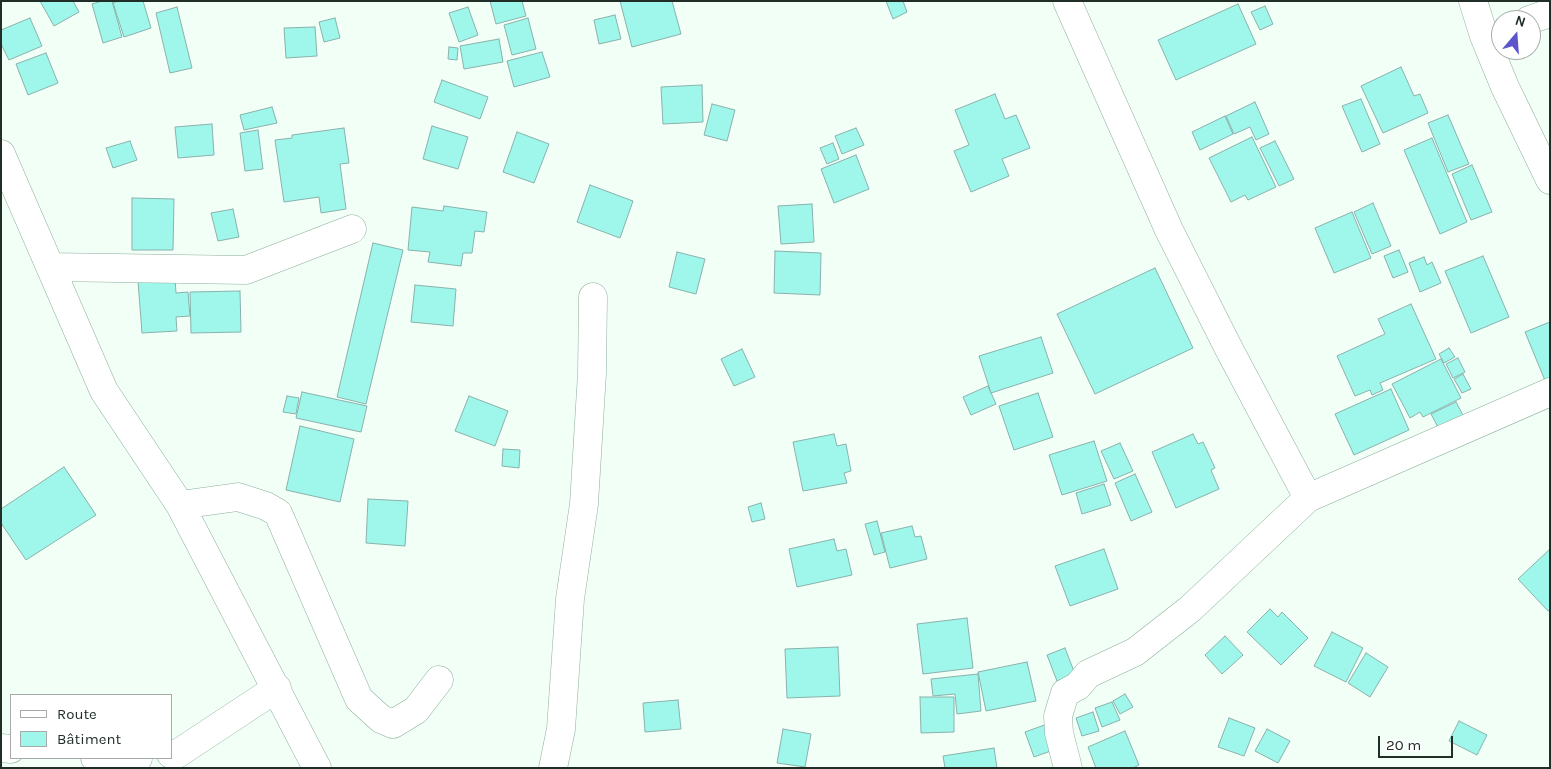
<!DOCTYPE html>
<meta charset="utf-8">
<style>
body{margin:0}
#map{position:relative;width:1551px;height:769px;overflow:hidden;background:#f1fff7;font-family:Karla,sans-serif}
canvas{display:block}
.frame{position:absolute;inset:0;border:2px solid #212e27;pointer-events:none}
.legend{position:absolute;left:10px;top:694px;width:162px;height:65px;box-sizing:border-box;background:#fff;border:1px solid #a6aba9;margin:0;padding:6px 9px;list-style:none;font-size:15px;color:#212e27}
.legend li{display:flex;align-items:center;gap:10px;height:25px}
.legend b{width:25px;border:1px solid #a6aba9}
.north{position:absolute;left:1491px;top:10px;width:50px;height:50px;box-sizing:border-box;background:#fff;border:1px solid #a6aba9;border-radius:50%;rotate:18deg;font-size:14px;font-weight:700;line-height:20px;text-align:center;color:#212e27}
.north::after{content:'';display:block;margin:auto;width:18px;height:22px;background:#5c55cd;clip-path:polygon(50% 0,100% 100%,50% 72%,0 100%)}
.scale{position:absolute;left:1378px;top:736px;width:75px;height:22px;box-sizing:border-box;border:2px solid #212e27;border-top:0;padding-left:6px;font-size:15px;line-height:18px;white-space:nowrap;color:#212e27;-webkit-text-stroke:4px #fff;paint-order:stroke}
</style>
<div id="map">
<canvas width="1551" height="769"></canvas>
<div class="frame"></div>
<ul class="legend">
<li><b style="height:6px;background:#fff"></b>Route</li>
<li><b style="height:14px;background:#9ff7eb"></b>Bâtiment</li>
</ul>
<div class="north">N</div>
<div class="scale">20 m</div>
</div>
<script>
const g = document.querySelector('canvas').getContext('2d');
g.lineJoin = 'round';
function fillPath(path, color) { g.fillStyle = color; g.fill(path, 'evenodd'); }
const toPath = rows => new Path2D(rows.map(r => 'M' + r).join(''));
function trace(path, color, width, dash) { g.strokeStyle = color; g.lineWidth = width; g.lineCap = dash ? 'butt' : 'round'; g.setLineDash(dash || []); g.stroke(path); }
const building = toPath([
 [40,1,73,1,79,12,54,26,40,1],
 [102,1,112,1,122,37,103,43,92,4,102,1],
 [118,1,143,1,151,28,124,37,113,3,118,1],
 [490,1,522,1,526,16,496,24,490,1],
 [620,1,672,1,681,34,632,47,620,1],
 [886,1,903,1,907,12,893,19,886,1],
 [1238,4,1256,44,1176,80,1158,40,1238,4],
 [1265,6,1273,24,1260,30,1251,12,1265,6],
 [177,7,192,68,170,73,156,13,177,7],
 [468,7,478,35,459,42,449,13,468,7],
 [615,15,621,39,599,44,594,20,615,15],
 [30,18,42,46,9,60,1,44,1,30,30,18],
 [335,18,340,38,324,42,319,22,335,18],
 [528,18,536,49,512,55,504,25,528,18],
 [315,27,317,56,286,58,284,28,315,27],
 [499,39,503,62,464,69,460,46,499,39],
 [449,47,458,48,457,60,448,59,449,47],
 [542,52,550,77,514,87,507,61,542,52],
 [46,53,58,83,28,95,16,64,46,53],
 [1401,67,1414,96,1420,94,1428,113,1383,133,1361,86,1401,67],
 [442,80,488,97,480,119,434,102,442,80],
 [702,85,703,122,663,124,661,87,702,85],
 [995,94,1005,119,1016,115,1030,148,1002,159,1009,176,971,192,954,151,969,145,955,110,995,94],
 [1361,99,1380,144,1362,152,1342,106,1361,99],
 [1255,102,1269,134,1256,140,1250,127,1234,134,1226,116,1255,102],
 [712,104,735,110,727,141,704,135,712,104],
 [272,107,277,123,244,130,240,115,272,107],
 [1448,115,1469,164,1448,172,1428,123,1448,115],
 [1225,116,1233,134,1200,150,1192,132,1225,116],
 [212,124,214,155,178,158,175,127,212,124],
 [432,126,468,137,458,169,423,159,432,126],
 [344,128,349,163,340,164,346,209,321,213,319,197,284,202,275,140,292,138,292,135,344,128],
 [856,128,864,145,842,154,835,136,856,128],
 [258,130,263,169,245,171,240,133,258,130],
 [517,132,549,144,534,183,503,172,517,132],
 [1252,137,1276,187,1248,200,1245,195,1231,202,1209,158,1252,137],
 [1432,138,1467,222,1440,234,1404,150,1432,138],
 [130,141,137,160,113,168,106,148,130,141],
 [1275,141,1294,179,1279,186,1260,148,1275,141],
 [833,143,839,159,827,164,820,148,833,143],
 [856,155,869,189,834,203,821,169,856,155],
 [1472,165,1492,212,1471,220,1452,174,1472,165],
 [590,185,633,201,620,238,577,222,590,185],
 [132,198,174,199,173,250,132,250,132,198],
 [1373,203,1391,246,1372,254,1354,212,1373,203],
 [812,204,814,242,781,244,778,206,812,204],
 [444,206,487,212,484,232,475,231,472,253,463,253,461,266,428,262,430,252,408,250,412,207,443,211,444,206],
 [233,209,239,237,218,241,211,213,233,209],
 [1352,212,1371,258,1334,273,1315,228,1352,212],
 [373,243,403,250,366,404,337,397,373,243],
 [1399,250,1408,272,1393,278,1384,256,1399,250],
 [775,251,821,253,820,295,774,293,775,251],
 [677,252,705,259,696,294,669,287,677,252],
 [1483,256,1509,317,1471,333,1445,271,1483,256],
 [1424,257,1427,265,1432,262,1441,283,1420,292,1409,263,1424,257],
 [1155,268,1193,348,1095,394,1057,314,1155,268],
 [175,278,176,293,188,292,190,316,176,317,177,331,142,333,138,281,175,278],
 [415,285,456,289,453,326,411,322,415,285],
 [240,291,241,332,191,333,190,292,240,291],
 [1411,304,1436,359,1380,383,1383,390,1372,395,1370,390,1355,396,1337,356,1385,334,1378,319,1411,304],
 [1550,322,1550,382,1546,383,1525,332,1550,322],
 [1041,337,1053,373,991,393,979,356,1041,337],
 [1449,348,1455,357,1444,363,1439,354,1449,348],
 [742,349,755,377,734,386,721,359,742,349],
 [1458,358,1465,372,1453,378,1446,364,1458,358],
 [1441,359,1461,398,1423,417,1420,412,1410,418,1392,384,1441,359],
 [1463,374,1471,389,1462,393,1454,379,1463,374],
 [988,386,996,404,971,415,963,397,988,386],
 [1391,389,1409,430,1354,455,1335,414,1391,389],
 [302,392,367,406,361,432,296,418,302,392],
 [1038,393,1053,437,1014,450,999,406,1038,393],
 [287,396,299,398,296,414,283,412,287,396],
 [469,396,508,411,495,446,455,431,469,396],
 [1456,402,1465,419,1440,431,1431,414,1456,402],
 [300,426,354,439,340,502,286,490,300,426],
 [834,434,837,446,846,444,851,471,844,473,847,483,803,491,793,442,834,434],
 [1193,434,1198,444,1203,442,1215,468,1211,470,1219,489,1176,508,1152,452,1193,434],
 [1094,441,1107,481,1062,495,1049,455,1094,441],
 [1120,443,1133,471,1114,479,1101,451,1120,443],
 [503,449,520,450,519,468,502,466,503,449],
 [64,467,96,515,26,560,1,523,1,509,64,467],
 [1135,474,1152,512,1131,521,1115,483,1135,474],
 [1104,484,1111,505,1082,514,1076,493,1104,484],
 [368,499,408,501,405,546,366,543,368,499],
 [761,503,765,519,752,522,748,507,761,503],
 [877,521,885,552,874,555,865,524,877,521],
 [912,526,915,537,921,536,927,559,890,568,881,533,912,526],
 [834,539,837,551,846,549,852,575,797,587,789,549,834,539],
 [1104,549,1118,589,1070,606,1055,566,1104,549],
 [1550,549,1550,610,1548,611,1518,579,1550,549],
 [1270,609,1278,617,1282,612,1308,638,1281,665,1247,632,1270,609],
 [967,618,973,668,923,674,917,624,967,618],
 [1332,632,1363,648,1346,682,1314,666,1332,632],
 [1225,636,1243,655,1222,674,1205,655,1225,636],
 [838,647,840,696,787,698,785,649,838,647],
 [1065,648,1075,674,1057,681,1047,655,1065,648],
 [1366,653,1388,667,1370,697,1348,683,1366,653],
 [1027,662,1036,701,986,711,978,672,1027,662],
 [978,674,981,711,957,714,955,694,933,696,931,679,978,674],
 [1125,694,1133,707,1120,714,1113,701,1125,694],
 [920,697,954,697,954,732,921,733,920,697],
 [678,700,681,729,645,732,643,703,678,700],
 [1112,702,1120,720,1102,727,1095,708,1112,702],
 [1093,712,1099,731,1082,736,1076,718,1093,712],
 [1229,718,1255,728,1244,756,1218,747,1229,718],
 [1459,721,1487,735,1477,755,1449,741,1459,721],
 [1050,723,1059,748,1034,757,1025,732,1050,723],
 [783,729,811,734,805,767,777,763,783,729],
 [1267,729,1290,741,1278,763,1255,751,1267,729],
 [1125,731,1139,765,1133,768,1096,768,1088,747,1125,731],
 [994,748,997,768,945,768,943,756,994,748]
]);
fillPath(building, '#9ff7eb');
trace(building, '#88b2ab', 1);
const minor = toPath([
 [1067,1,1169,230,1229,349,1308,498],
 [1473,1,1484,36,1505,87,1550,180],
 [1529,20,1550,13],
 [1,154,104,391,180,505,317,768],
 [51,267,246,270,352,229],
 [180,505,238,497,266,506,278,513,359,699,381,719,393,724,416,710,439,680],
 [1,748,11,749],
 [171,754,177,754,277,688],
 [95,758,116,760,138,758],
 [553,768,561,729,570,599,584,504,592,373,593,297],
 [1068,768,1059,733,1058,716,1065,693,1078,686,1088,674,1135,652,1190,609,1308,498,1550,392]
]);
trace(minor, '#8daf9c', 29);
trace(minor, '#fff', 28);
</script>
